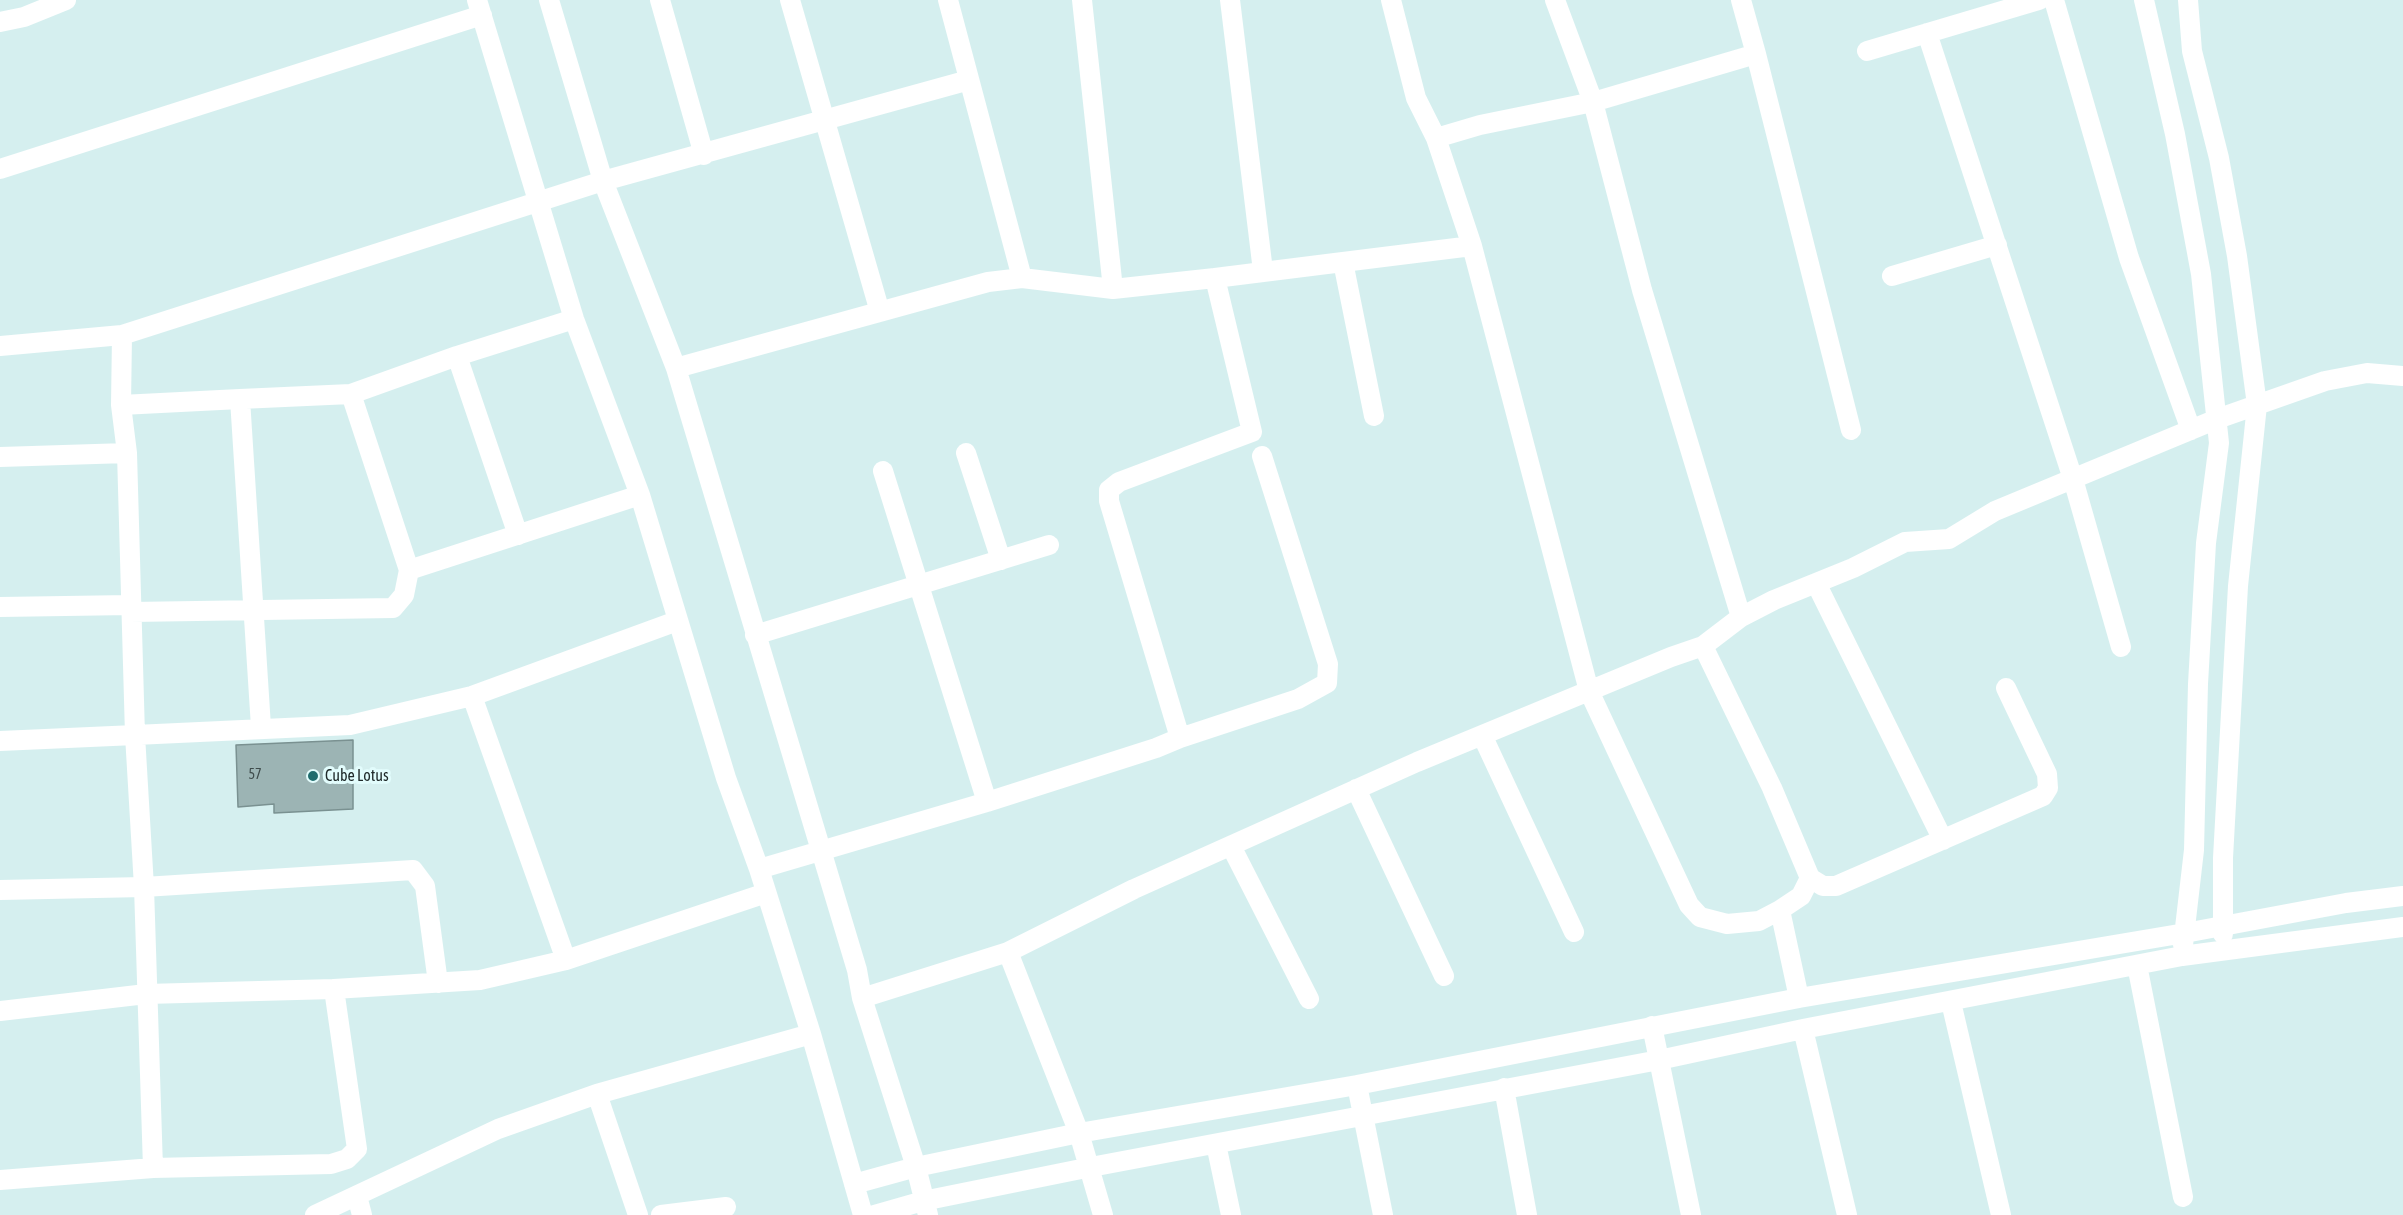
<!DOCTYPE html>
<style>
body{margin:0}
canvas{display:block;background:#d5efef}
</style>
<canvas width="2403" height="1215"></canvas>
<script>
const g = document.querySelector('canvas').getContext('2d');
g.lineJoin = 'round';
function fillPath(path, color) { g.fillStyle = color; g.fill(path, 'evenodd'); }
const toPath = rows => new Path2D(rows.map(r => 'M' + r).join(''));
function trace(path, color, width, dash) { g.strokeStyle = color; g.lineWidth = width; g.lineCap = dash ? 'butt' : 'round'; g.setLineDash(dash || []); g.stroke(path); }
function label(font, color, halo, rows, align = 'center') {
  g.font = font + ' "Asap Condensed",sans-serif'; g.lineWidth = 6; g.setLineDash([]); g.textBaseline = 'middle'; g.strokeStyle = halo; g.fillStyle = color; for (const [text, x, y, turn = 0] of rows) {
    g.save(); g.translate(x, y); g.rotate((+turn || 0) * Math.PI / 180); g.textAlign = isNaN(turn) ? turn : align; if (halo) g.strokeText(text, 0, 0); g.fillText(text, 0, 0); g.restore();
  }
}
const building = toPath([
 [353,740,353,809,274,813,274,804,238,807,236,745,353,740]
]);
fillPath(building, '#9cb4b4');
trace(building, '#7a9191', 1.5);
trace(toPath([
 [477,0,574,319,640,495,726,778,759,869,811,1034,863,1215],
 [549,0,603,181,676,368,988,282,1022,278,948,0],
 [660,0,704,155],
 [790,0,880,312],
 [1082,0,1113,289,1215,278],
 [1230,0,1263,271],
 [1391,0,1416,98,1436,138,1472,246,1589,691,1689,905,1700,917,1727,924,1759,921,1780,910,1799,998],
 [1555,0,1593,102,1642,290,1741,617],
 [2054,0,2129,258,2191,430],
 [2144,0,2175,134,2201,274,2219,443,2206,543,2198,684,2194,850,2183,945],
 [2188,0,2192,51,2219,158,2237,256,2257,405,2238,586,2223,858,2223,934],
 [0,22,24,17,66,0],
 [1927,33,2073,479,2121,647],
 [1867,51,2039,0],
 [1756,54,1851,430],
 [1436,138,1480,125,1593,102,1756,54,1741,0],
 [0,169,482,15],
 [1343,262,1472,246],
 [1892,276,1997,245],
 [1022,278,1113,289],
 [0,346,122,335,603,181,969,80],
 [457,356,518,535],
 [676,368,857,970,862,998,1008,952,1134,889,1417,762,1671,657,1703,646,1741,617,1774,600,1853,568,1905,542,1949,539,1995,511,2217,419,2325,381,2367,373,2403,376],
 [351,394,409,570],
 [240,399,351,394,457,356,574,319],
 [121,405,240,399,261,727],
 [966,453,1001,560],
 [0,457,127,453],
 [883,471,987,802],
 [1816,583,1943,840],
 [0,607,130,605],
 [131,612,393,608,404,595,409,570,640,495],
 [755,635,1049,545],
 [1703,646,1772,788,1810,878,1801,896,1780,910],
 [472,696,566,960],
 [1482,735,1574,932],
 [1180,738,1298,699,1327,683,1328,664,1262,456],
 [0,741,135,735,127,453,121,405,122,335],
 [1356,789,1444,976],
 [1231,846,1309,999],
 [759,869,987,802,1156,748,1180,738,1109,501,1109,490,1119,482,1252,432,1215,278,1343,262,1374,416],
 [1810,878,1823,886,1836,886,2043,796,2048,788,2047,774,2006,688],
 [0,890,144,887,413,870,425,886,438,983],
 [1008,952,1079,1133,1103,1215],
 [2137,965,2183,1197],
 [862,998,916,1167,928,1215],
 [1951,1002,2001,1215],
 [0,1011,146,994,334,989,480,980,566,960,766,893],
 [1652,1026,1691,1215],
 [1803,1029,1847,1215],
 [1357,1085,1383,1215],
 [1504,1088,1527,1215],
 [1216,1144,1231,1215],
 [153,1168,331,1164,347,1159,357,1149,334,989],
 [0,1180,153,1168,144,887,135,735,350,725,472,696,677,621],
 [854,1184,916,1167,1079,1133,1357,1085,1799,998,2185,933,2346,903,2403,896],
 [357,1196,362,1215],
 [315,1215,498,1129,597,1094],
 [638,1215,597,1094,811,1034],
 [661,1215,726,1207],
 [874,1215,923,1201,1091,1167,1659,1060,1803,1029,2182,956,2403,927]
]), '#fff', 20);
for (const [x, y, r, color] of [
 [313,776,6,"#1f6c6d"]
]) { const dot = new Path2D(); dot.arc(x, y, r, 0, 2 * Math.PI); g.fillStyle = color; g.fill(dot); trace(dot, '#e2fcfc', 2); }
label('14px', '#3f4c4c', null, [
 ["57",255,775]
]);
label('16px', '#202a2a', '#e2fcfc', [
 ["Cube Lotus",325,776]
], 'left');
</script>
